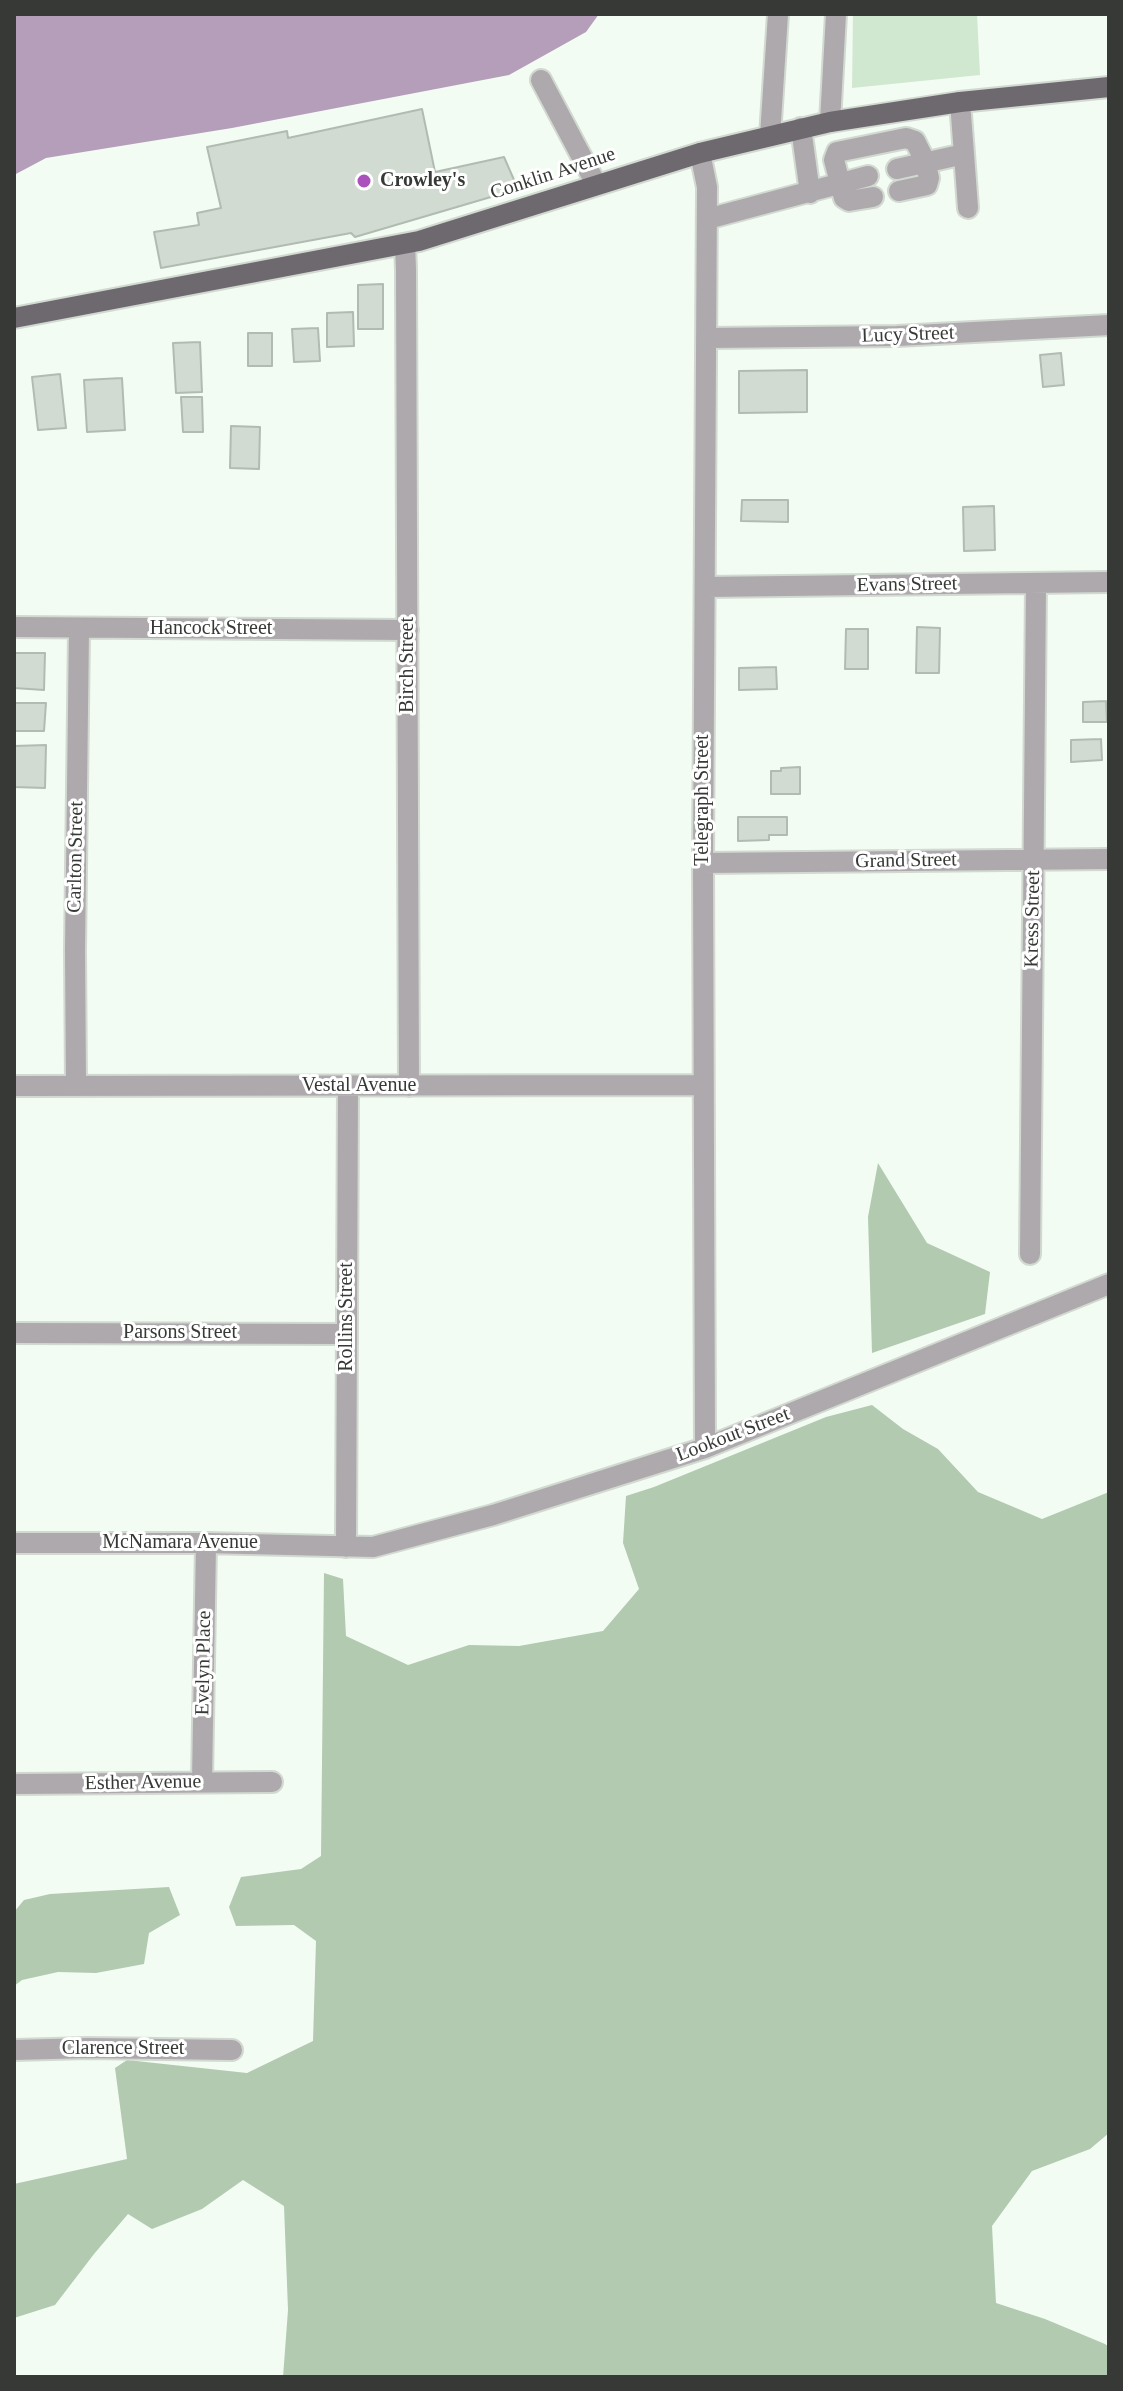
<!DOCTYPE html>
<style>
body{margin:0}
#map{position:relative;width:1123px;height:2391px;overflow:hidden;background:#f3fcf3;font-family:Georgia,serif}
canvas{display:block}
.frame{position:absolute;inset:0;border:16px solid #363935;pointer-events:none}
</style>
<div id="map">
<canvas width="1123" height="2391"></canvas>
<div class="frame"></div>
</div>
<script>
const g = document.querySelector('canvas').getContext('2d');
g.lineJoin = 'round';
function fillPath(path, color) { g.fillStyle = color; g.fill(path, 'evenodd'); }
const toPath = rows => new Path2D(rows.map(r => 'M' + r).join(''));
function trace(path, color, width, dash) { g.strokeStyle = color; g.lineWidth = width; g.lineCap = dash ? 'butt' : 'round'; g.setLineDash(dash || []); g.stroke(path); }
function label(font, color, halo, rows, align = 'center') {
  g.font = font + ' Georgia,serif'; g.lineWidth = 6; g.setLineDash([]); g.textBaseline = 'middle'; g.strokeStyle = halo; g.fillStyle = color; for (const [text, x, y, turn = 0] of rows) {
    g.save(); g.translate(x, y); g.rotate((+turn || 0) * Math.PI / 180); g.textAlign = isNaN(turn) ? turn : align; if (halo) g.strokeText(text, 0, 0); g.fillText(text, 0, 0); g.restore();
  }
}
fillPath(toPath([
 [853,14,977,14,980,75,852,88]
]), '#d0e8cf');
fillPath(toPath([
 [878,1163,927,1243,990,1272,985,1314,872,1353,868,1217],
 [872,1405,903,1429,938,1449,978,1492,1042,1519,1109,1492,1109,2133,1090,2149,1032,2171,992,2226,996,2303,1045,2319,1105,2344,1109,2347,1109,2377,283,2377,288,2310,284,2206,243,2180,202,2209,152,2229,128,2214,94,2254,55,2305,14,2318,14,2184,127,2159,115,2068,127,2060,247,2073,313,2041,316,1941,294,1925,236,1926,229,1907,241,1877,301,1869,321,1856,324,1573,343,1579,346,1636,408,1665,469,1645,519,1646,603,1631,639,1589,623,1543,626,1496,654,1487,826,1417],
 [169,1887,180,1915,149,1933,144,1964,96,1973,58,1972,22,1980,14,1986,14,1912,24,1900,50,1894]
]), '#b1cab0');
fillPath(toPath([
 [14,14,599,14,586,32,509,75,232,128,46,158,14,175]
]), '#b49eb9');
const building = toPath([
 [422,109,435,172,504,157,518,189,355,237,351,233,161,268,154,232,199,225,197,213,221,208,207,147,287,131,288,138,422,109],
 [383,284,383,329,358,329,358,285,383,284],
 [353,312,354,346,327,347,327,313,353,312],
 [318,328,320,361,294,362,292,329,318,328],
 [248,333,272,333,272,366,248,366,248,333],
 [200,342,202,392,176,393,173,343,200,342],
 [1061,353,1064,385,1043,387,1040,355,1061,353],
 [807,370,807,412,739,413,739,371,807,370],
 [60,374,66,428,38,430,32,377,60,374],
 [122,378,125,430,87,432,84,380,122,378],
 [181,397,202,397,203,432,183,432,181,397],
 [231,426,260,427,259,469,230,468,231,426],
 [742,500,788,500,788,522,741,521,742,500],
 [994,506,995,550,964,551,963,507,994,506],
 [917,627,940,628,939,673,916,673,917,627],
 [846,629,868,629,868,669,845,669,846,629],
 [14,653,45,653,44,690,14,688,14,653],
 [776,667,777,689,739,690,739,668,776,667],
 [1106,701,1107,722,1083,722,1083,702,1106,701],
 [14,703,46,703,44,731,14,731,14,703],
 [1101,739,1102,760,1071,762,1071,740,1101,739],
 [46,745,45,788,14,787,14,746,46,745],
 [800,767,800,794,771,794,771,771,781,771,781,768,800,767],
 [738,817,787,817,787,835,769,835,769,840,738,841,738,817]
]);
fillPath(building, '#d2dbd1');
trace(building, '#b2bbb2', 2);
const minor = toPath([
 [541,80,596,184],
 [830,122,836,14],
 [801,128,810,193],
 [770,136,778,14],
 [700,153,707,187,703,863,705,1448],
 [964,154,968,208],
 [897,169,964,154,960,102],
 [873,197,849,201,844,198,834,160,837,152,906,138,915,141,925,161,929,178,927,185,899,191],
 [707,219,868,176],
 [405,244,406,270,409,1086],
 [707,338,897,336,1109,325],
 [705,587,1109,582],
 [14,627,408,630],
 [703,863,1109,859],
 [14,1086,703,1085],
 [76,1086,75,950,79,629],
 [1030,1254,1036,584],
 [14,1333,346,1334],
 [14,1543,206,1543,373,1547,493,1515,705,1448,1109,1284],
 [346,1547,348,1086],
 [202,1782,206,1543],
 [14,1784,272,1782],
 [14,2050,88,2048,232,2050]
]);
const major = toPath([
 [14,318,419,241,700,153,830,122,960,102,1109,87]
]);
trace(minor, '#d1d9d1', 24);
trace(major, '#d1d9d1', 24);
trace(minor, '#ada9ad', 20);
trace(major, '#6e686f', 20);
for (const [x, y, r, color] of [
 [364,181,8,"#ab51bc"]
]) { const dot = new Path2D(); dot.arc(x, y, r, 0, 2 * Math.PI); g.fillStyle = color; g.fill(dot); trace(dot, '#fff', 3); }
label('20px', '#363935', '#fff', [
 ["Conklin Avenue",553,174,-18],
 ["Lucy Street",908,335,-2],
 ["Evans Street",907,585,-1],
 ["Hancock Street",211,629],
 ["Birch Street",408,665,-90],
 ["Telegraph Street",703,800,-90],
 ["Carlton Street",76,857,-89],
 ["Grand Street",906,861,-1],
 ["Kress Street",1033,919,-89],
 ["Vestal Avenue",359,1086],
 ["Rollins Street",347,1317,-90],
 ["Parsons Street",180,1333],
 ["Lookout Street",733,1435,-21],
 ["McNamara Avenue",180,1543],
 ["Evelyn Place",204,1663,-89],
 ["Esther Avenue",143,1783,-1],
 ["Clarence Street",123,2049]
]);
label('bold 20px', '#363935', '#fff', [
 ["Crowley's",380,181]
], 'left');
</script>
